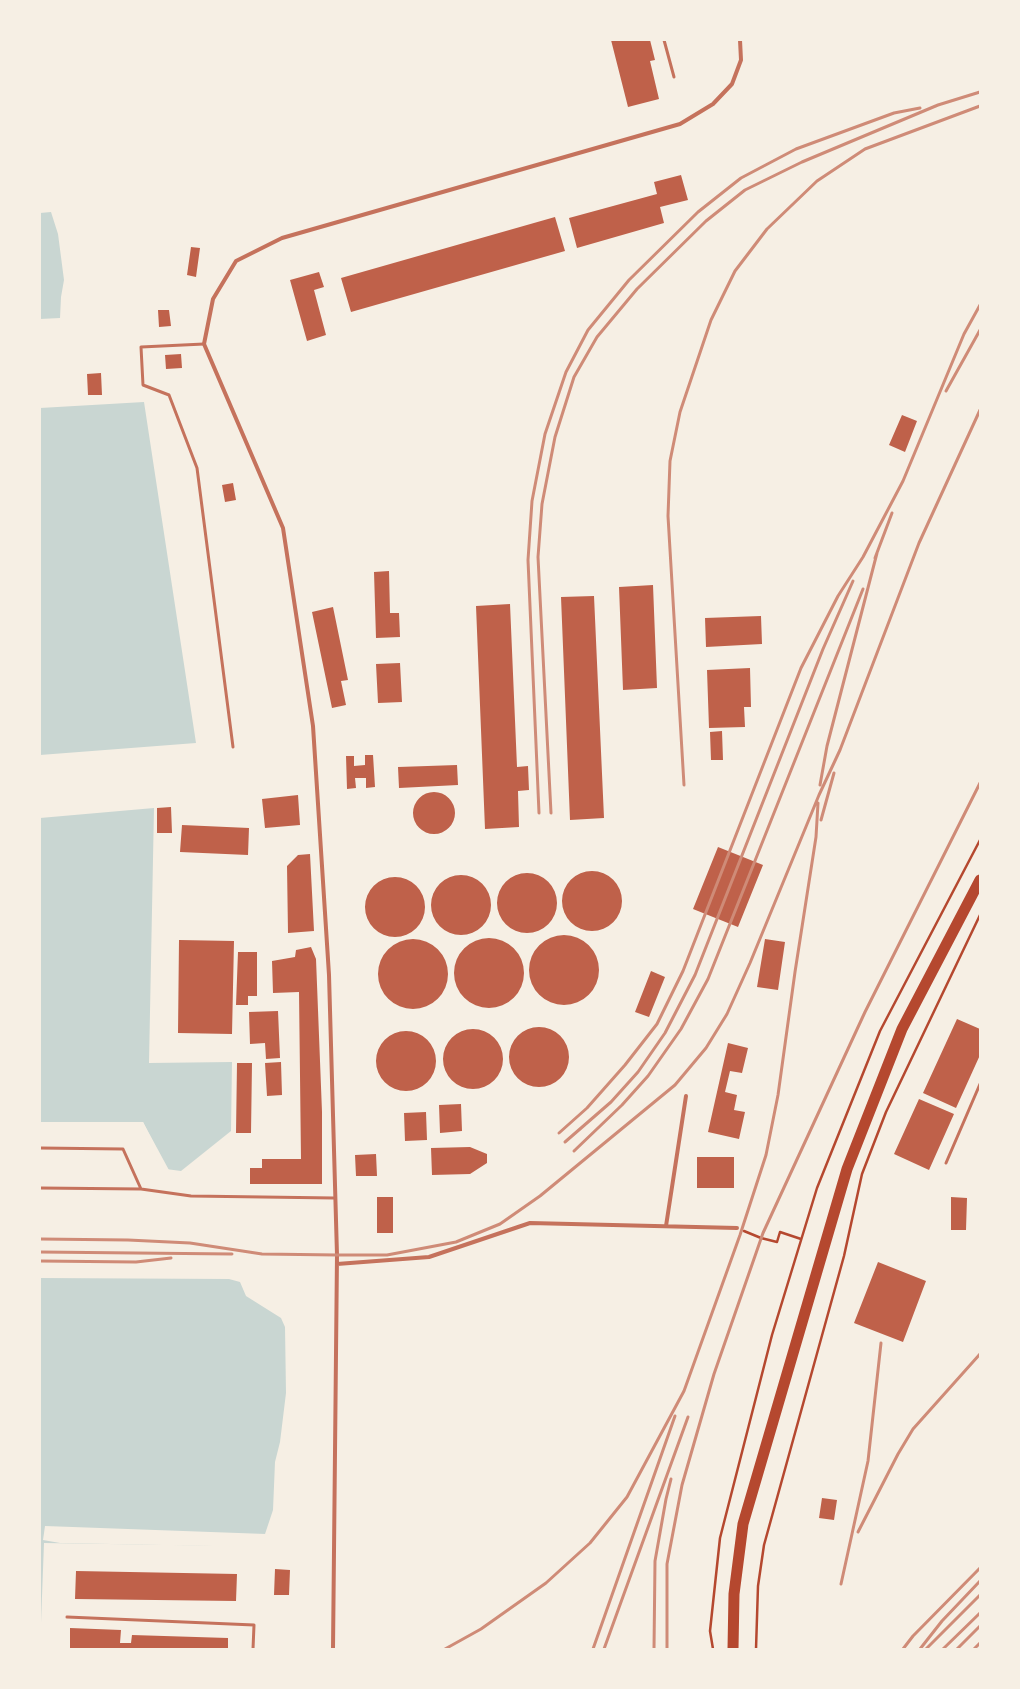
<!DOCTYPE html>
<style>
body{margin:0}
#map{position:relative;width:1020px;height:1689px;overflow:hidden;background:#f6efe4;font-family:Merriweather,serif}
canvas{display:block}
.frame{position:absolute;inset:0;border:41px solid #f6efe4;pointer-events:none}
</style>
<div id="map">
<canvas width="1020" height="1689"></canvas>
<div class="frame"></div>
</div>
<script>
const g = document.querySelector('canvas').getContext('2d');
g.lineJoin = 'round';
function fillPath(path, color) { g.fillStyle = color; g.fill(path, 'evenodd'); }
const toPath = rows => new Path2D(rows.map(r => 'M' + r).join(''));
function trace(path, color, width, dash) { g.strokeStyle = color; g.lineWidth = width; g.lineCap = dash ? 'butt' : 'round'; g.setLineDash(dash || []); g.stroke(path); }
fillPath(toPath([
 [51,212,58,234,64,280,61,297,60,318,40,319,40,213],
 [144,402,196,743,40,755,40,408],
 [154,808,149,1063,232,1062,231,1131,181,1171,166,1169,143,1122,40,1122,40,818],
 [40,1278,229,1279,240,1282,246,1296,281,1318,285,1327,286,1393,280,1442,275,1462,273,1510,263,1540,237,1546,44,1543,40,1649]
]), '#c9d6d2');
fillPath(toPath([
 [40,1122,143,1122,170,1172,164,1171,149,1149,141,1124,40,1124],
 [45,1526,266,1534,268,1534,264,1547,60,1543,43,1540]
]), '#f6efe4');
fillPath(toPath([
 [611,40,650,40,655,60,650,61,659,99,628,107],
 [681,175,688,200,660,207,664,223,577,248,569,218,657,194,654,182],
 [555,217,565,251,351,312,341,278],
 [191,247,200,248,196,277,187,275],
 [319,272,324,287,314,290,326,335,307,341,290,280],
 [158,310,169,310,171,326,159,327],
 [181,354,182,368,166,369,165,355],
 [101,373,102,395,88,395,87,374],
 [902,415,917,421,905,452,889,445],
 [233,483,236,500,225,502,222,485],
 [389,571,390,613,399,613,400,637,376,638,374,572],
 [653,585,657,688,623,690,619,587],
 [594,596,604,818,570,820,561,597],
 [510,604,517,767,528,766,529,790,518,791,519,827,485,829,476,606],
 [333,607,348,680,341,681,346,705,332,708,312,612],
 [761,616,762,644,706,647,705,618],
 [400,663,402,702,378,703,376,664],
 [750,668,751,707,744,707,745,727,709,728,707,670],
 [722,731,723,760,711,760,710,732],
 [365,755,373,755,375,787,366,788,366,778,355,778,356,788,347,789,346,756,354,756,354,766,365,765],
 [457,765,458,785,399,788,398,767],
 '413 813a21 21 0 1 1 42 0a21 21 0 1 1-42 0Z',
 [298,795,300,825,265,828,262,799],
 [171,807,172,833,157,833,157,808],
 [182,825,249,828,248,855,180,852],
 [718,847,763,865,738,927,693,909],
 [310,854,314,931,288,933,287,866,298,855],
 '562 901a30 30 0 1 1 60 0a30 30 0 1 1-60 0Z',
 '497 903a30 30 0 1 1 60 0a30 30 0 1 1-60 0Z',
 '431 905a30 30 0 1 1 60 0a30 30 0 1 1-60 0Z',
 '365 907a30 30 0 1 1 60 0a30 30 0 1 1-60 0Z',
 '529 970a35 35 0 1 1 70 0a35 35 0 1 1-70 0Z',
 '454 973a35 35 0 1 1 70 0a35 35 0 1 1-70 0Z',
 [765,939,785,942,778,990,757,987],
 '378 974a35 35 0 1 1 70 0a35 35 0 1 1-70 0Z',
 [179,940,234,941,232,1034,178,1033],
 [311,947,316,959,322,1112,322,1184,250,1184,250,1168,262,1168,262,1159,301,1159,299,992,273,993,272,961,295,957,296,950],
 [238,952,257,952,257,996,248,996,248,1005,236,1005],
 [651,971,665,977,649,1017,635,1012],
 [278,1011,280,1058,266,1059,265,1043,250,1044,249,1012],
 [957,1019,980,1029,980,1055,956,1108,923,1093],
 '509 1057a30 30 0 1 1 60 0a30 30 0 1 1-60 0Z',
 '443 1059a30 30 0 1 1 60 0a30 30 0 1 1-60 0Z',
 '376 1061a30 30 0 1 1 60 0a30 30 0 1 1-60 0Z',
 [728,1043,748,1048,742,1073,730,1071,725,1092,737,1095,734,1110,745,1112,739,1139,708,1132],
 [281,1062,282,1095,267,1096,265,1063],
 [237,1063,252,1063,251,1133,236,1133],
 [919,1099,954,1114,929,1170,894,1154],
 [461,1104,462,1131,440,1133,439,1105],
 [426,1112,427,1140,405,1141,404,1113],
 [470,1147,487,1154,487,1163,470,1174,432,1175,431,1148],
 [376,1154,377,1176,356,1176,355,1155],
 [697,1157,734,1157,734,1188,697,1188],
 [377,1197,393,1197,393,1233,377,1233],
 [951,1197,967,1198,966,1230,951,1230],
 [878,1262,926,1281,903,1342,854,1323],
 [822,1498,837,1500,834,1520,819,1518],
 [275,1569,290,1570,289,1595,274,1595],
 [76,1571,237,1574,236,1601,75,1599],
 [70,1628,121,1630,120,1643,131,1643,132,1635,228,1638,228,1649,70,1649]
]), '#bf614a');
trace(toPath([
 [744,1231,761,1238,777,1242,780,1232,801,1239],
 [713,1649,710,1631,720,1538,772,1335,817,1188,880,1031,980,840],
 [756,1649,758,1586,764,1545,844,1256,862,1174,886,1112,980,915]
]), '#b5482f', 2.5);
trace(toPath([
 [664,40,674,77],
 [204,344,141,347,143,385,169,395,197,468,233,747],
 [40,1148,123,1149,141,1189],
 [946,1163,980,1084],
 [40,1188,141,1189,191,1196,334,1198],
 [67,1617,254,1625,253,1649]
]), '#c5725c', 3);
trace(toPath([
 [666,1226,686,1096],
 [337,1264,429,1257,530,1223,737,1228],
 [333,1649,337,1255,329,975,313,726,283,528,204,344,213,299,236,261,282,238,680,124,713,104,732,84,741,60,740,40]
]), '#c5725c', 4);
trace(toPath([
 [733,1649,734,1594,743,1524,847,1169,902,1029,980,880]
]), '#b5482f', 11);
trace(toPath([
 [946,391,980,330],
 [875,558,892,513],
 [684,785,668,516,670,461,680,412,711,320,735,271,767,229,817,181,865,149,980,106],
 [820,785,827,746,877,553],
 [539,813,528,560,532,501,545,434,566,372,588,330,629,280,698,212,741,178,796,149,894,113,920,108],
 [551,813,538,557,542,504,555,437,574,377,597,337,637,289,706,221,745,190,802,162,938,105,980,92],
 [821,820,834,773],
 [559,1133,587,1108,625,1065,657,1024,683,971,801,668,838,596,863,557,903,481,964,334,980,305],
 [565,1142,611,1102,638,1072,665,1033,695,975,823,649,853,581],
 [574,1151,622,1105,648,1076,681,1029,708,979,863,589],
 [40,1239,128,1240,190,1243,262,1254,337,1255,387,1255,456,1242,500,1224,540,1196,675,1085,706,1048,727,1014,750,963,819,795,840,750,919,543,980,410],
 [40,1252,232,1254],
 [40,1261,136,1262,171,1258],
 [858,1532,898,1454,913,1429,980,1354],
 [841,1584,868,1461,881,1343],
 [445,1649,481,1629,546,1583,590,1543,627,1497,684,1391,740,1235,766,1155,778,1095,795,972,816,837,818,803],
 [593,1649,675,1416],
 [604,1649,688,1417],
 [654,1649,655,1561,666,1499,671,1479],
 [667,1649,667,1564,682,1485,714,1374,763,1233,865,1012,980,783],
 [903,1649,913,1636,980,1568],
 [920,1649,942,1621,980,1581],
 [926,1649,980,1595],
 [943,1649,980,1613],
 [957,1649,980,1626],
 [974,1649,980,1643]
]), '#cf8b77', 3);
</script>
